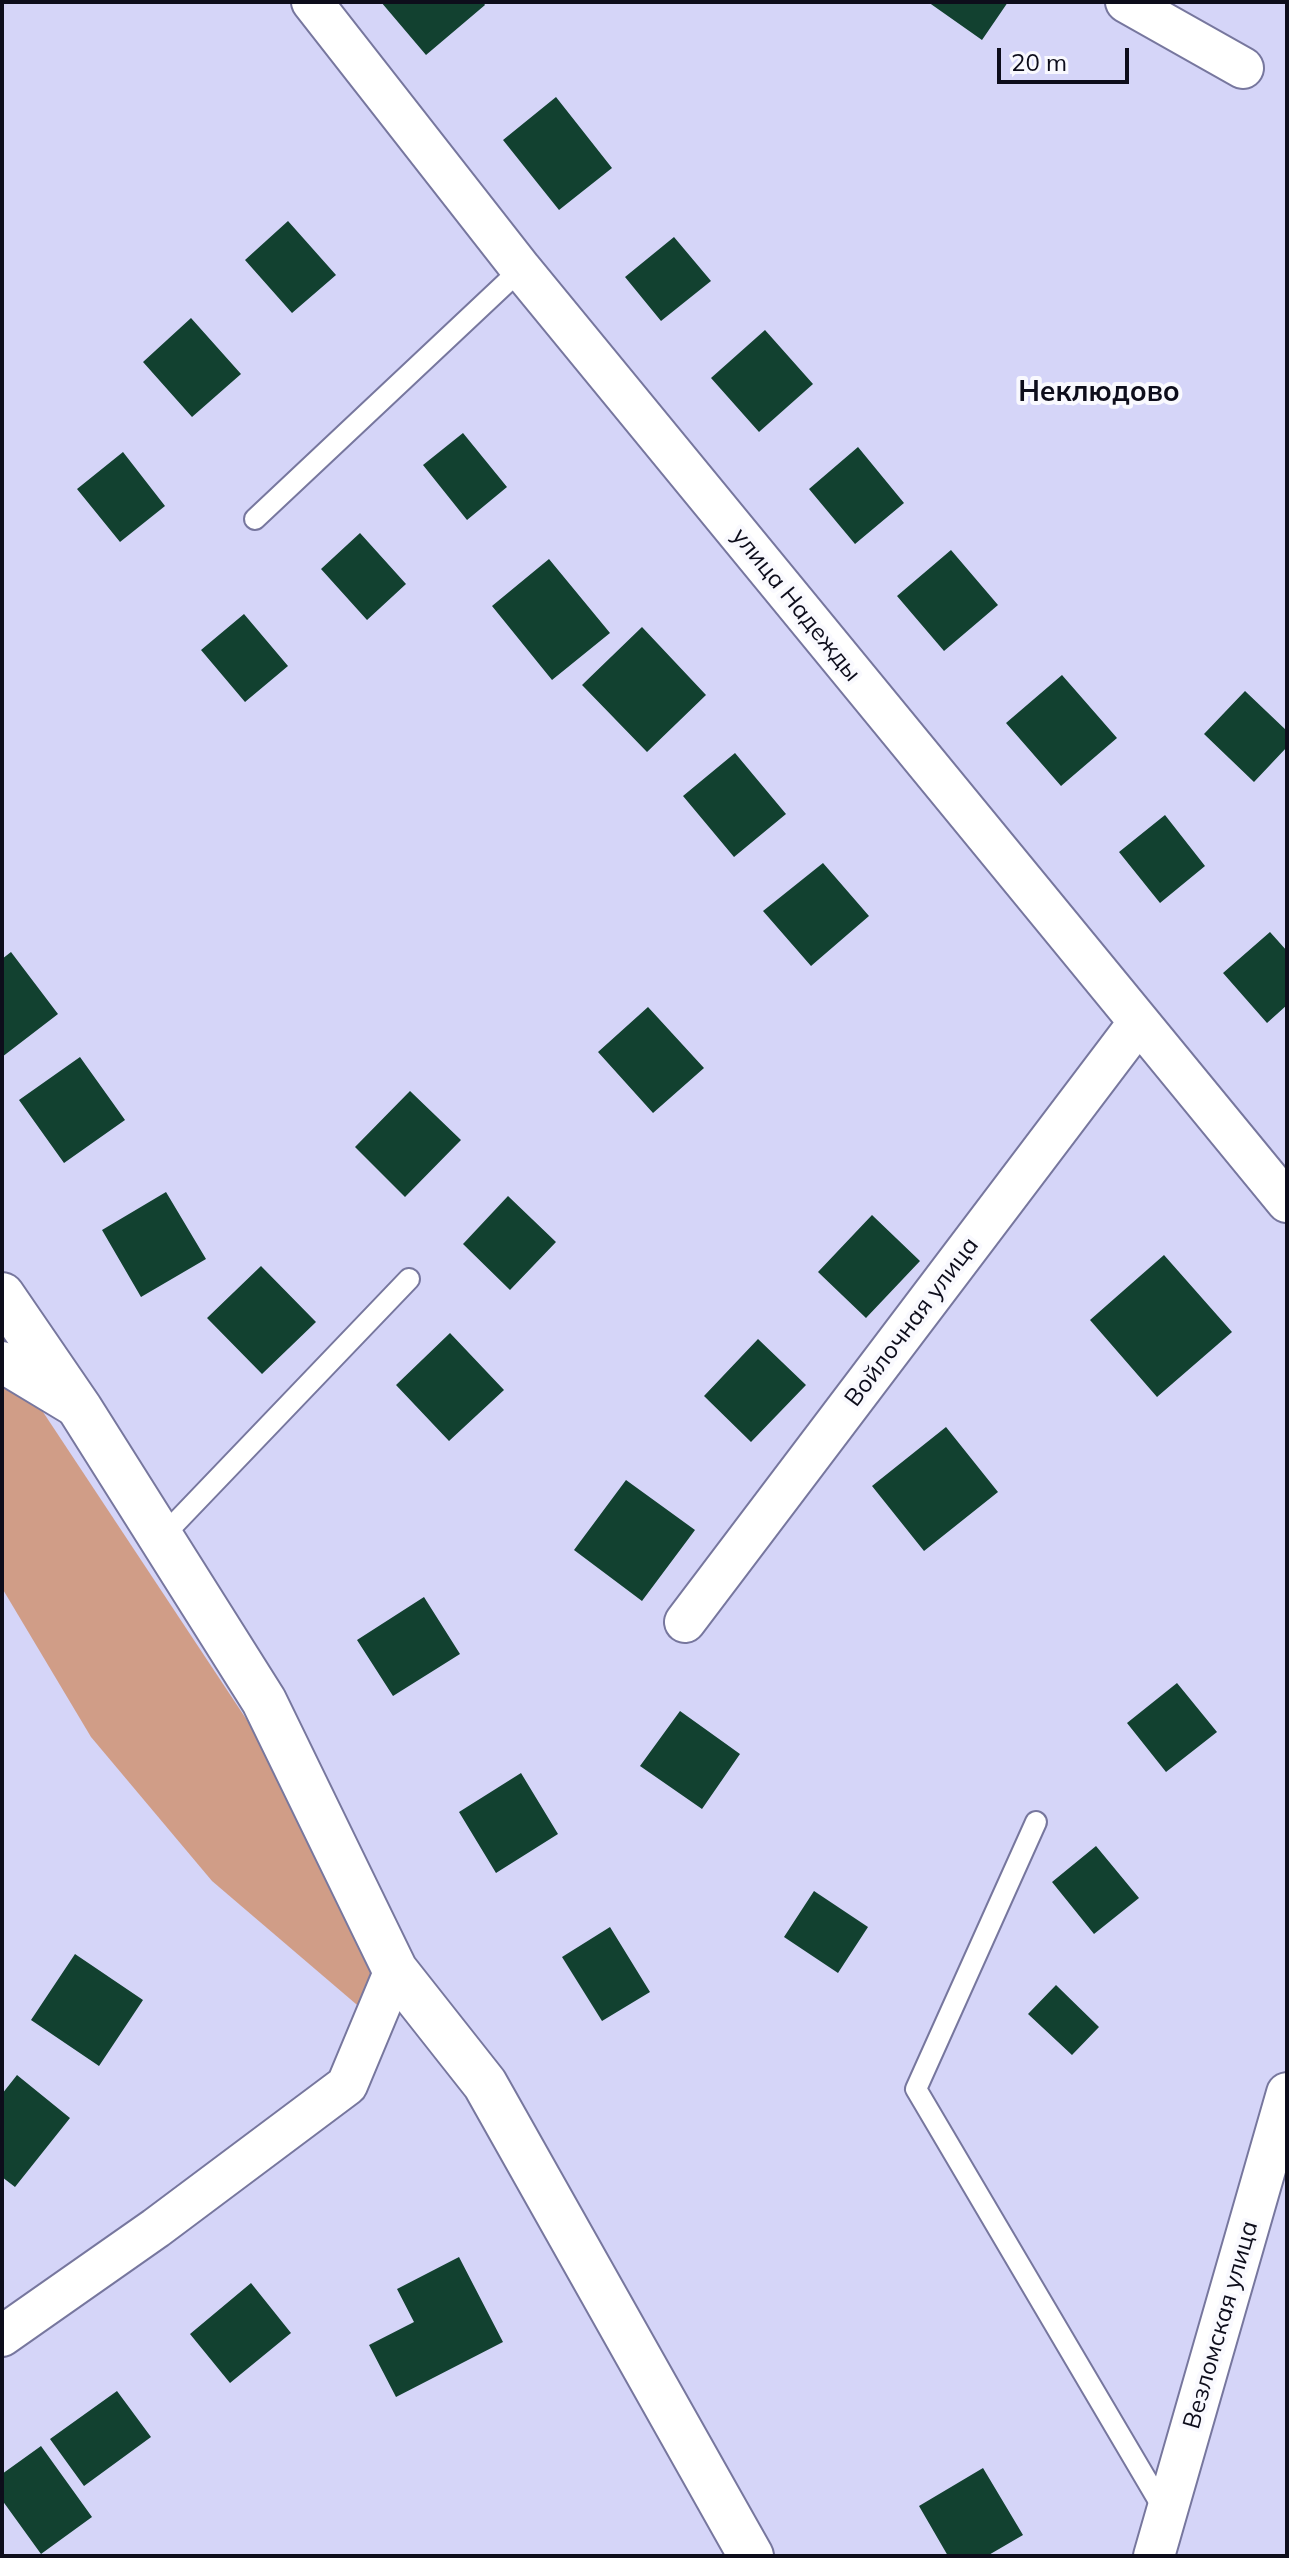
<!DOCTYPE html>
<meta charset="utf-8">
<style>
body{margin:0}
#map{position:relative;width:1289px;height:2558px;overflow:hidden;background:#d5d5f8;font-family:Mulish,sans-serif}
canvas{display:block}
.frame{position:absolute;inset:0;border:4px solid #0d0d1b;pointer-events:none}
.scale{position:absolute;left:997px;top:48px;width:132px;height:36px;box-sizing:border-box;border:4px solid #0d0d1b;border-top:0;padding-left:10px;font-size:24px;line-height:28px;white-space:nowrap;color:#0d0d1b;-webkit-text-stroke:6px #f9f9fe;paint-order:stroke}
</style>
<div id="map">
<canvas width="1289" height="2558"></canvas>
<div class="frame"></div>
<div class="scale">20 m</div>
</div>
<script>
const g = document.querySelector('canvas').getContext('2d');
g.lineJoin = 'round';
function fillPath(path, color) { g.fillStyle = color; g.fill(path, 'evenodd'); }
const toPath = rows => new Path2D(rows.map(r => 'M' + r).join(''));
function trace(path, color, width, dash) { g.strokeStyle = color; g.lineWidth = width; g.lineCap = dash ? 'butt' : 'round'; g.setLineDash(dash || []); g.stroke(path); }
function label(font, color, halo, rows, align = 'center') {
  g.font = font + ' Mulish,sans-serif'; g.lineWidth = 8; g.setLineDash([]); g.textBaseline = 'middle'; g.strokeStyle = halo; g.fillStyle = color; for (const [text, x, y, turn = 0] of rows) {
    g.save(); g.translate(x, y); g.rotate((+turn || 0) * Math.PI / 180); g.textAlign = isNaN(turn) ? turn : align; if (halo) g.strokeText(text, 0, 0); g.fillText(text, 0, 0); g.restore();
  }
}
fillPath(toPath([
 [2,1350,278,1767,395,1970,363,2010,212,1881,91,1737,2,1588]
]), '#d09d87');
fillPath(toPath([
 [381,2,483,2,485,5,426,55],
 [928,2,1008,2,982,40],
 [556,97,612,168,559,210,503,140],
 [288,221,336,275,292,313,245,260],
 [674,237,711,281,661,321,625,277],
 [191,318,241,374,192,417,143,362],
 [765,330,813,384,759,432,711,378],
 [463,433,507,487,467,520,423,465],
 [858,447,904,503,855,544,809,489],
 [123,452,165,506,120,542,77,489],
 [360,533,406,584,367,620,321,569],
 [951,550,998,605,944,651,897,596],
 [549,559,610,633,552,680,492,606],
 [244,614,288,666,245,702,201,650],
 [642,627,706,695,647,752,582,685],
 [1062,675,1117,738,1061,786,1006,723],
 [1245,691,1287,731,1287,747,1254,782,1204,734],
 [735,753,786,814,734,857,683,796],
 [1165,815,1205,866,1160,903,1119,852],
 [823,863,869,916,811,966,763,911],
 [1270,932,1287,951,1287,1005,1267,1023,1223,973],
 [11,952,58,1014,2,1057,2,959],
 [648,1007,704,1068,653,1113,598,1052],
 [80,1057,125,1120,64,1163,19,1100],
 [410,1091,461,1140,405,1197,355,1147],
 [166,1192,206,1259,141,1297,102,1230],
 [508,1196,556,1242,510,1290,463,1244],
 [872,1215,920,1261,866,1318,818,1272],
 [1164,1255,1232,1332,1157,1397,1090,1320],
 [261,1266,316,1322,262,1374,207,1318],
 [450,1333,504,1390,449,1441,396,1385],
 [758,1339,806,1385,751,1442,704,1396],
 [946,1427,998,1492,924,1551,872,1486],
 [626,1480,695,1530,642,1601,574,1550],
 [424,1597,460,1654,393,1696,357,1640],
 [1177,1683,1217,1732,1166,1772,1127,1723],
 [680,1711,740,1754,702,1809,640,1766],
 [521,1773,558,1834,496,1873,459,1812],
 [1096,1846,1139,1898,1094,1934,1052,1882],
 [814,1891,868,1927,838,1973,784,1937],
 [610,1927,650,1992,602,2021,562,1957],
 [75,1954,143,2000,99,2066,31,2020],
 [1056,1985,1099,2027,1072,2055,1028,2014],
 [17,2075,70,2118,15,2187,2,2177,2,2094],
 [459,2257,503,2342,396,2397,369,2345,414,2322,397,2289],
 [251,2283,291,2333,230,2383,190,2334],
 [117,2391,151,2437,84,2486,50,2439],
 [41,2446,92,2517,41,2554,2,2500,2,2474],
 [983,2468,1023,2535,987,2556,948,2556,919,2506]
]), '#124130');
const lane = toPath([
 [255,519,521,269],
 [161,1538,409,1279],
 [1036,1822,916,2089,1166,2513]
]);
const street = toPath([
 [312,2,521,269,1287,1202],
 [1126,2,1243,68],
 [2,1362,80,1409],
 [685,1622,1139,1022],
 [2,2336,156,2228,347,2085,395,1970],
 [1154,2556,1287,2093]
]);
const secondary = toPath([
 [2,1295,80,1409,264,1701,395,1970,485,2084,751,2556]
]);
trace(lane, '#77779e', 24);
trace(street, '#77779e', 44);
trace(secondary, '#77779e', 48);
trace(lane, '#fff', 20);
trace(street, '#fff', 40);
trace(secondary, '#fff', 44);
label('24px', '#0d0d1b', '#f9f9fe', [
 ["улица Надежды",796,605,51],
 ["Войлочная улица",912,1322,-53],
 ["Везломская улица",1221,2325,-74]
]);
label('bold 28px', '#0d0d1b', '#f9f9fe', [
 ["Неклюдово",1099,393]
]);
</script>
